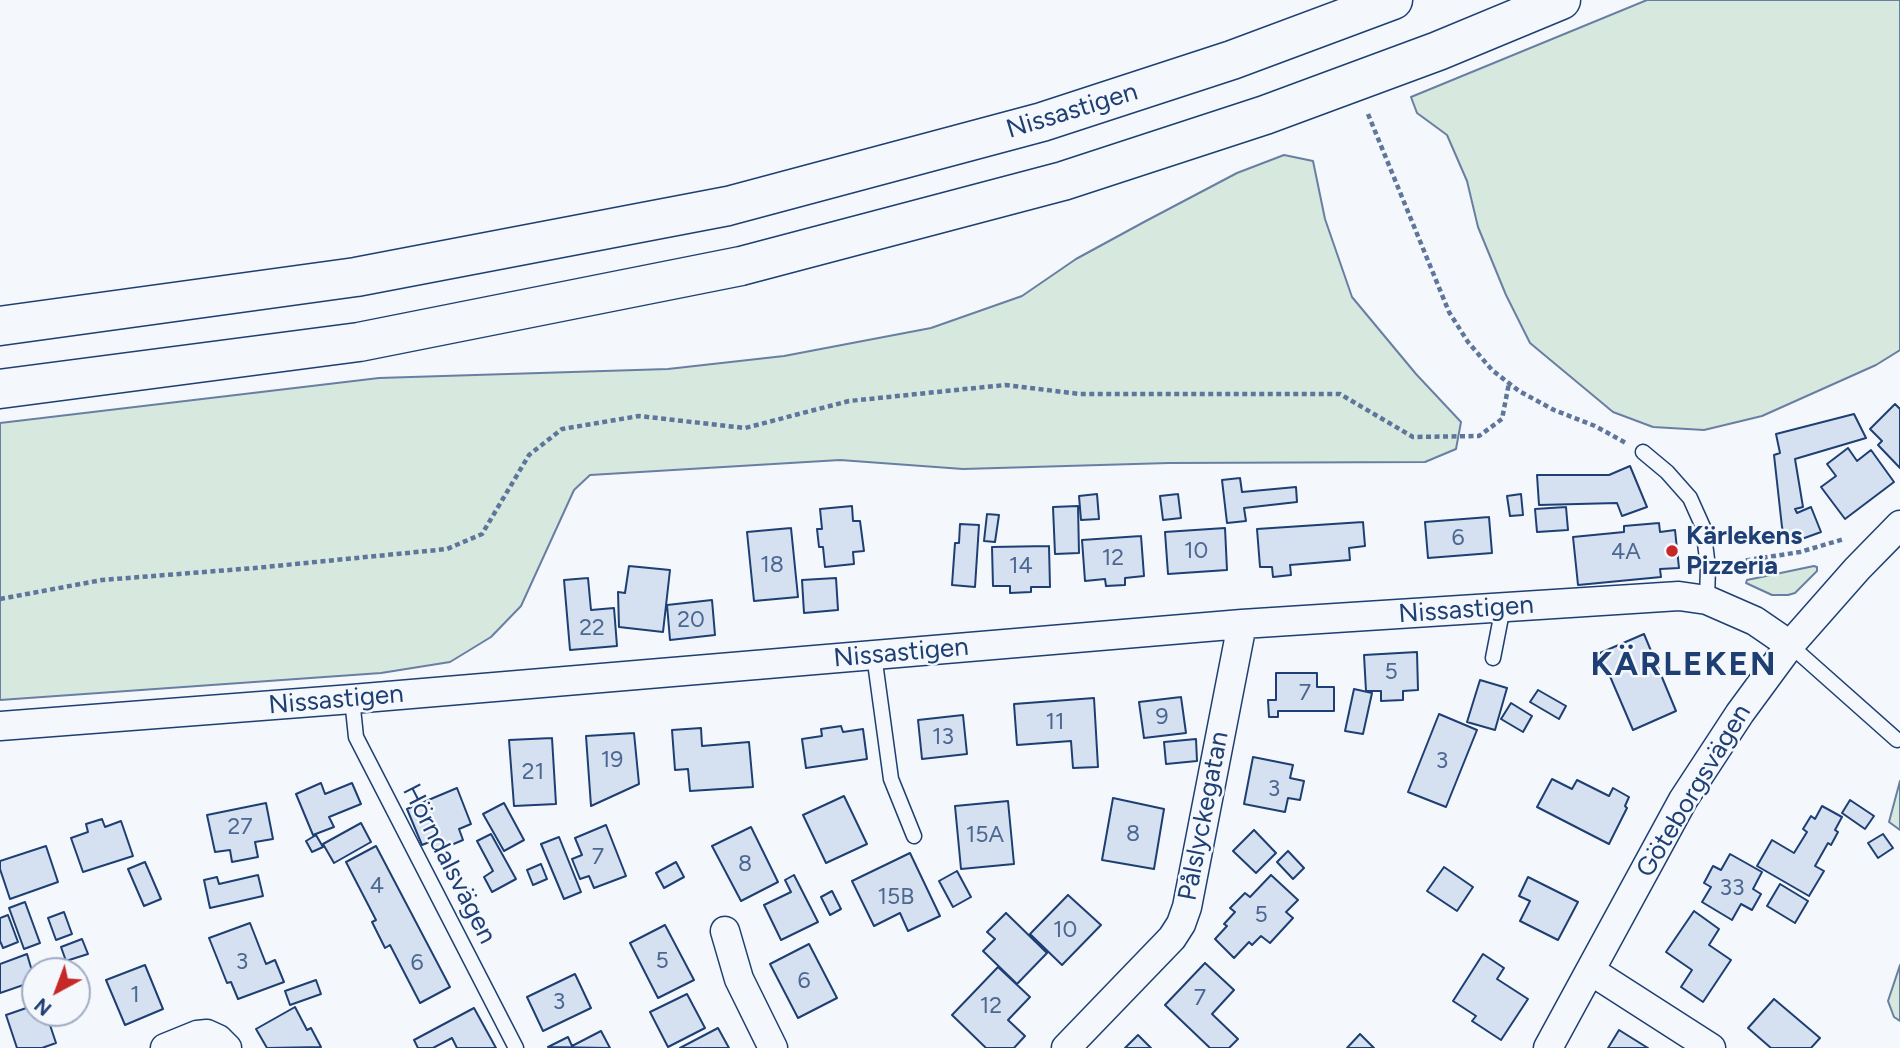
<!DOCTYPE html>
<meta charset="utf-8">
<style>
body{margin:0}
#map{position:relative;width:1900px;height:1048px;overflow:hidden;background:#f4f7fb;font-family:Figtree,sans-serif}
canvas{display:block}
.north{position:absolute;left:21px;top:957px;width:70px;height:70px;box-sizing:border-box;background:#f4f7fb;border:2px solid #9eadc5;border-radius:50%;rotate:221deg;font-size:19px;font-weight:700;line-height:28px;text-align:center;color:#1d3f73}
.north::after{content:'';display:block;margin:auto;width:24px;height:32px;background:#c62828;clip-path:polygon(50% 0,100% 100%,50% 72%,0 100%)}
</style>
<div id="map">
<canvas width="1900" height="1048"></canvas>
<div class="north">N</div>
</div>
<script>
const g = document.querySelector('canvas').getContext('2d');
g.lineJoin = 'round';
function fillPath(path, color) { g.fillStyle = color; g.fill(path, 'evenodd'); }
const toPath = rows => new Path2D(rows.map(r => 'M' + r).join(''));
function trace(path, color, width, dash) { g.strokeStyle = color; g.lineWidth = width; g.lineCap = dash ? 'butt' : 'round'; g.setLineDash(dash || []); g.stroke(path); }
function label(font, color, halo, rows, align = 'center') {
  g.font = font + ' Figtree,sans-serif'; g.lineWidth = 5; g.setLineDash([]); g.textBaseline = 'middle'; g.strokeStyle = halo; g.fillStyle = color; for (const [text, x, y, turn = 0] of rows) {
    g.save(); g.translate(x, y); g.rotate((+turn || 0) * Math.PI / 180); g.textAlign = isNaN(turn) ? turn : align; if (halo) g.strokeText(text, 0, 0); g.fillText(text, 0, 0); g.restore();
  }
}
const green = toPath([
 [1647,0,1900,0,1900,350,1876,365,1762,416,1704,430,1653,427,1613,412,1530,343,1506,295,1478,227,1467,181,1447,135,1417,113,1411,97,1647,0],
 [1284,155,1313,161,1325,219,1352,297,1416,374,1461,422,1456,449,1425,462,1169,463,963,469,840,460,590,475,574,490,521,606,491,637,450,662,381,673,0,700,0,423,379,378,668,369,784,356,931,328,1022,296,1076,259,1144,222,1237,173,1284,155],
 [1814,566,1817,567,1817,571,1795,593,1788,595,1772,595,1746,583,1747,580,1814,566],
 [1900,781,1900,830,1889,822,1900,781],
 [1900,965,1900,1021,1894,1017,1888,1001,1900,965]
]);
fillPath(green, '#d7e8df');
trace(green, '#687fa3', 2);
const building = toPath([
 [1895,404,1900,409,1900,468,1878,445,1882,441,1870,429,1895,404],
 [1854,414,1866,438,1795,459,1803,507,1795,509,1797,513,1811,507,1821,532,1788,544,1782,527,1774,455,1780,453,1776,434,1854,414],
 [1848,448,1857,461,1871,450,1894,482,1845,519,1821,487,1836,476,1827,464,1848,448],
 [1630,466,1647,507,1622,516,1617,503,1539,505,1537,475,1609,475,1630,466],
 [1240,478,1242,492,1296,487,1297,502,1244,508,1246,521,1227,523,1222,480,1240,478],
 [1097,494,1099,519,1081,520,1079,496,1097,494],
 [1178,494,1181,518,1163,520,1160,496,1178,494],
 [1521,494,1523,515,1510,516,1507,496,1521,494],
 [852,506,853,521,860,521,864,551,853,552,854,564,825,567,823,547,819,547,817,529,822,529,820,509,852,506],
 [1078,506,1079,553,1055,554,1053,507,1078,506],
 [1566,507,1568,530,1537,532,1535,509,1566,507],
 [987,514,999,515,995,542,984,541,987,514],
 [1489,517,1492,553,1428,558,1425,522,1489,517],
 [1363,522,1365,546,1349,548,1350,560,1290,565,1291,575,1273,577,1272,567,1260,567,1257,529,1363,522],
 [1659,523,1660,532,1675,530,1679,568,1660,569,1661,577,1578,585,1573,537,1624,532,1624,526,1659,523],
 [960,524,979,525,975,587,952,585,955,543,959,543,960,524],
 [791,528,798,597,754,601,747,532,791,528],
 [1225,528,1227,570,1168,574,1165,532,1225,528],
 [1141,536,1144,576,1125,578,1125,585,1106,586,1105,579,1085,581,1082,540,1141,536],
 [1049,546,1050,587,1031,587,1031,592,1010,593,1010,586,993,586,992,547,1049,546],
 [629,566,670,570,663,632,619,627,618,592,625,593,629,566],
 [588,578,591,610,614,608,617,646,570,650,564,580,588,578],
 [836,578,838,610,804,613,802,580,836,578],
 [712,600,715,635,670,640,667,605,712,600],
 [1644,634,1676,711,1633,730,1600,653,1644,634],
 [1417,652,1418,690,1403,691,1403,700,1381,701,1381,691,1366,691,1364,655,1417,652],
 [1276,673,1317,673,1317,687,1334,687,1334,711,1278,711,1278,717,1269,717,1268,700,1276,700,1276,673],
 [1480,680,1507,688,1495,730,1467,722,1480,680],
 [1354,689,1372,693,1363,734,1345,731,1354,689],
 [1538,690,1566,706,1559,719,1530,702,1538,690],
 [1181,697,1186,733,1144,738,1139,702,1181,697],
 [1094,698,1098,767,1073,768,1071,741,1017,745,1014,704,1094,698],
 [1511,703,1532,716,1523,732,1501,719,1511,703],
 [1439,714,1477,730,1446,807,1408,792,1439,714],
 [963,715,967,754,922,759,918,720,963,715],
 [841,726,843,732,863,729,867,759,806,768,802,739,822,736,821,729,841,726],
 [701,728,702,746,749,742,753,787,690,791,688,769,675,770,672,730,701,728],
 [634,733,639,784,591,806,586,736,634,733],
 [552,738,556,804,514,806,509,740,552,738],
 [1196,739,1197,761,1166,764,1164,742,1196,739],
 [1253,757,1293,765,1290,778,1304,781,1300,800,1288,798,1285,812,1244,804,1253,757],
 [1552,779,1572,789,1577,780,1609,796,1613,788,1629,797,1625,806,1627,808,1609,844,1537,807,1552,779],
 [321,783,325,794,352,783,361,804,329,817,334,827,313,835,296,794,321,783],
 [457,788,471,824,459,829,463,840,437,851,432,841,422,845,407,809,457,788],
 [844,796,867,844,826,863,803,815,844,796],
 [1113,798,1164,809,1154,869,1102,860,1113,798],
 [1850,800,1874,816,1865,829,1842,813,1850,800],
 [1008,801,1014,864,961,869,955,806,1008,801],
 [266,803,273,839,255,842,258,857,232,862,230,850,215,852,207,815,266,803],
 [504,803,524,840,504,851,483,814,504,803],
 [1822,806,1842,817,1835,830,1838,832,1831,845,1828,843,1815,866,1824,871,1809,896,1757,866,1772,840,1794,853,1807,832,1803,829,1811,816,1815,819,1822,806],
 [102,819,105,827,121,821,133,856,83,872,71,838,88,832,86,824,102,819],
 [361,823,371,842,334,863,323,844,361,823],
 [606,825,626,876,594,888,589,876,580,879,572,859,582,855,575,838,606,825],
 [751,827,778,882,741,901,712,846,751,827],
 [1254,830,1276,853,1256,873,1233,851,1254,830],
 [491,834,516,879,492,892,484,877,493,871,477,841,491,834],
 [1883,834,1893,848,1878,858,1868,843,1883,834],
 [316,835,323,847,312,852,306,841,316,835],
 [559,837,581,892,564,899,541,844,559,837],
 [46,846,58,882,10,899,0,869,0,861,46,846],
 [376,846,450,987,420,1003,390,945,385,948,372,922,376,920,346,862,376,846],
 [1288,851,1304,868,1293,879,1277,862,1288,851],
 [910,853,940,916,908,931,900,913,874,926,852,881,910,853],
 [1730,854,1762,872,1753,889,1761,894,1752,910,1741,904,1732,920,1702,902,1711,887,1704,883,1713,866,1721,870,1730,854],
 [145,862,161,899,144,906,128,869,145,862],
 [676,862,684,877,664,888,656,873,676,862],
 [541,864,547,879,533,885,527,870,541,864],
 [1444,867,1473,887,1457,911,1427,891,1444,867],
 [957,871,971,897,953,907,939,881,957,871],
 [258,875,263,896,210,908,204,880,217,877,219,884,258,875],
 [794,875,818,922,781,940,764,905,791,892,785,880,794,875],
 [1271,875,1298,900,1286,912,1293,918,1270,943,1261,936,1252,945,1249,942,1234,958,1215,939,1227,926,1224,924,1235,912,1230,908,1245,893,1250,897,1271,875],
 [1528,877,1578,902,1558,940,1520,921,1530,901,1519,896,1528,877],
 [1780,884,1808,901,1795,923,1767,906,1780,884],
 [832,891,841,909,830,915,821,897,832,891],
 [1068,895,1101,925,1062,965,1030,934,1068,895],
 [25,902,40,943,24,949,9,908,25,902],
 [1694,911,1719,929,1709,945,1731,960,1703,1002,1681,987,1692,970,1666,952,1694,911],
 [64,912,72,934,56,940,48,918,64,912],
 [1006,913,1047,953,1017,984,983,951,995,939,987,932,1006,913],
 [8,915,18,942,3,948,0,941,0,918,8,915],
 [250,923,266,964,275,960,284,982,238,999,231,982,227,983,209,938,250,923],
 [665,925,694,980,658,998,630,943,665,925],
 [82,939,88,954,66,961,61,947,82,939],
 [809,944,837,998,798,1018,770,964,809,944],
 [27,954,35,981,0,993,0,964,27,954],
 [1483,954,1504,968,1497,979,1528,999,1501,1040,1472,1021,1476,1016,1453,1001,1483,954],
 [1205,963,1234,990,1212,1014,1238,1039,1229,1048,1210,1048,1165,1005,1205,963],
 [145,965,163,1009,125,1025,106,980,145,965],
 [998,967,1030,997,1008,1020,1025,1036,1014,1048,986,1048,952,1015,998,967],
 [575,974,591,1008,543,1031,527,997,575,974],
 [316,980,321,994,290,1005,285,991,316,980],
 [687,994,705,1028,668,1047,650,1012,687,994],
 [1774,999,1820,1038,1811,1048,1771,1048,1748,1028,1774,999],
 [35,1005,35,1013,46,1013,56,1043,42,1048,17,1048,6,1015,35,1005],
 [295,1007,307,1030,311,1028,321,1047,267,1048,256,1029,295,1007],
 [474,1008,496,1048,457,1048,452,1038,433,1048,418,1048,414,1040,474,1008],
 [718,1028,729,1048,680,1048,718,1028],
 [1619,1030,1648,1048,1608,1048,1619,1030],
 [601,1031,610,1048,548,1047,568,1037,572,1046,601,1031],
 [1360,1034,1374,1048,1347,1048,1360,1034],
 [1138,1035,1151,1048,1125,1048,1138,1035]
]);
fillPath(building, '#d5e0f0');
trace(building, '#1d3f73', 2);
const service = toPath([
 [1643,452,1667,472,1690,498,1703,527,1708,567,1707,600],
 [1790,645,1897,740],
 [874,655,891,779,914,836],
 [1493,658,1503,607],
 [352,699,356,737,516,1048]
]);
const minor = toPath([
 [0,726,352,699,1242,624,1679,596,1707,600,1755,621,1790,645],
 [725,931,739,979,773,1048],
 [1591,971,1711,1048],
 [165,1048,197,1035,207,1034,218,1039,227,1048],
 [1066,1048,1172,938,1181,924,1187,907,1242,624],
 [1548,1048,1683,800,1740,713,1790,645,1857,569,1900,525]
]);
const trunk = toPath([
 [0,326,356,277,728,206,1042,122,1232,60,1393,0],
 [0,389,359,342,741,266,1063,181,1265,115,1438,51,1561,0]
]);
trace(service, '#1d3f73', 17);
trace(minor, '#1d3f73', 31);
trace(trunk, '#1d3f73', 41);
trace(toPath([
 [1368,114,1449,312,1468,342,1492,370,1519,391,1554,410,1595,426,1626,443],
 [1729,563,1800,552,1844,539],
 [0,599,102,580,255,568,447,549,482,534,529,455,562,429,639,416,745,428,849,401,1005,385,1080,394,1340,394,1413,437,1479,436,1502,419,1509,383]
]), '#5e769c', 4.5, [5, 3.5]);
trace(service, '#f4f7fb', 14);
trace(minor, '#f4f7fb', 28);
trace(trunk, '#f4f7fb', 38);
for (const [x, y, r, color] of [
 [1672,551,7,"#c62828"]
]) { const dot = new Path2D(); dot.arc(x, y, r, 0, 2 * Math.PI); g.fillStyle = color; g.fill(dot); trace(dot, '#f4f7fb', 2.5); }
label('23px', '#4b6792', null, [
 ["6",1458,538],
 ["10",1196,551],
 ["4A",1626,552],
 ["12",1113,558],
 ["18",772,565],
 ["14",1021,566],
 ["20",691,620],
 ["22",592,628],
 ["5",1391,672],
 ["7",1305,693],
 ["9",1162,717],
 ["11",1055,722],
 ["13",943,737],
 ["19",612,760],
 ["3",1442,761],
 ["21",533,772],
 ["3",1274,789],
 ["27",240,827],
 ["8",1133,834],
 ["15A",985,835],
 ["7",598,857],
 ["8",745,864],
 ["4",377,886],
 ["33",1732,888],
 ["15B",896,897],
 ["5",1261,915],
 ["10",1065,930],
 ["5",662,961],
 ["3",242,962],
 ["6",417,963],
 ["6",804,981],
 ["1",135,995],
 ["7",1200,998],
 ["3",559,1002],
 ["12",991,1006]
]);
label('26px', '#1d3f73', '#f4f7fb', [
 ["Nissastigen",1072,111,-17],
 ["Nissastigen",1466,610,-4],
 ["Nissastigen",901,653,-5],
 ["Nissastigen",336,700,-5],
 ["Göteborgsvägen",1694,791,-59],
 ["Pålslyckegatan",1204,816,-79],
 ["Hörndalsvägen",449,864,63]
]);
label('bold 26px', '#1d3f73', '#f4f7fb', [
 ["Kärlekens",1686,536],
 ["Pizzeria",1686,566]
], 'left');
g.letterSpacing = '2px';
label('bold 33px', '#1d3f73', '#f4f7fb', [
 ["KÄRLEKEN",1684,665]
]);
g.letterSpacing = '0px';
</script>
